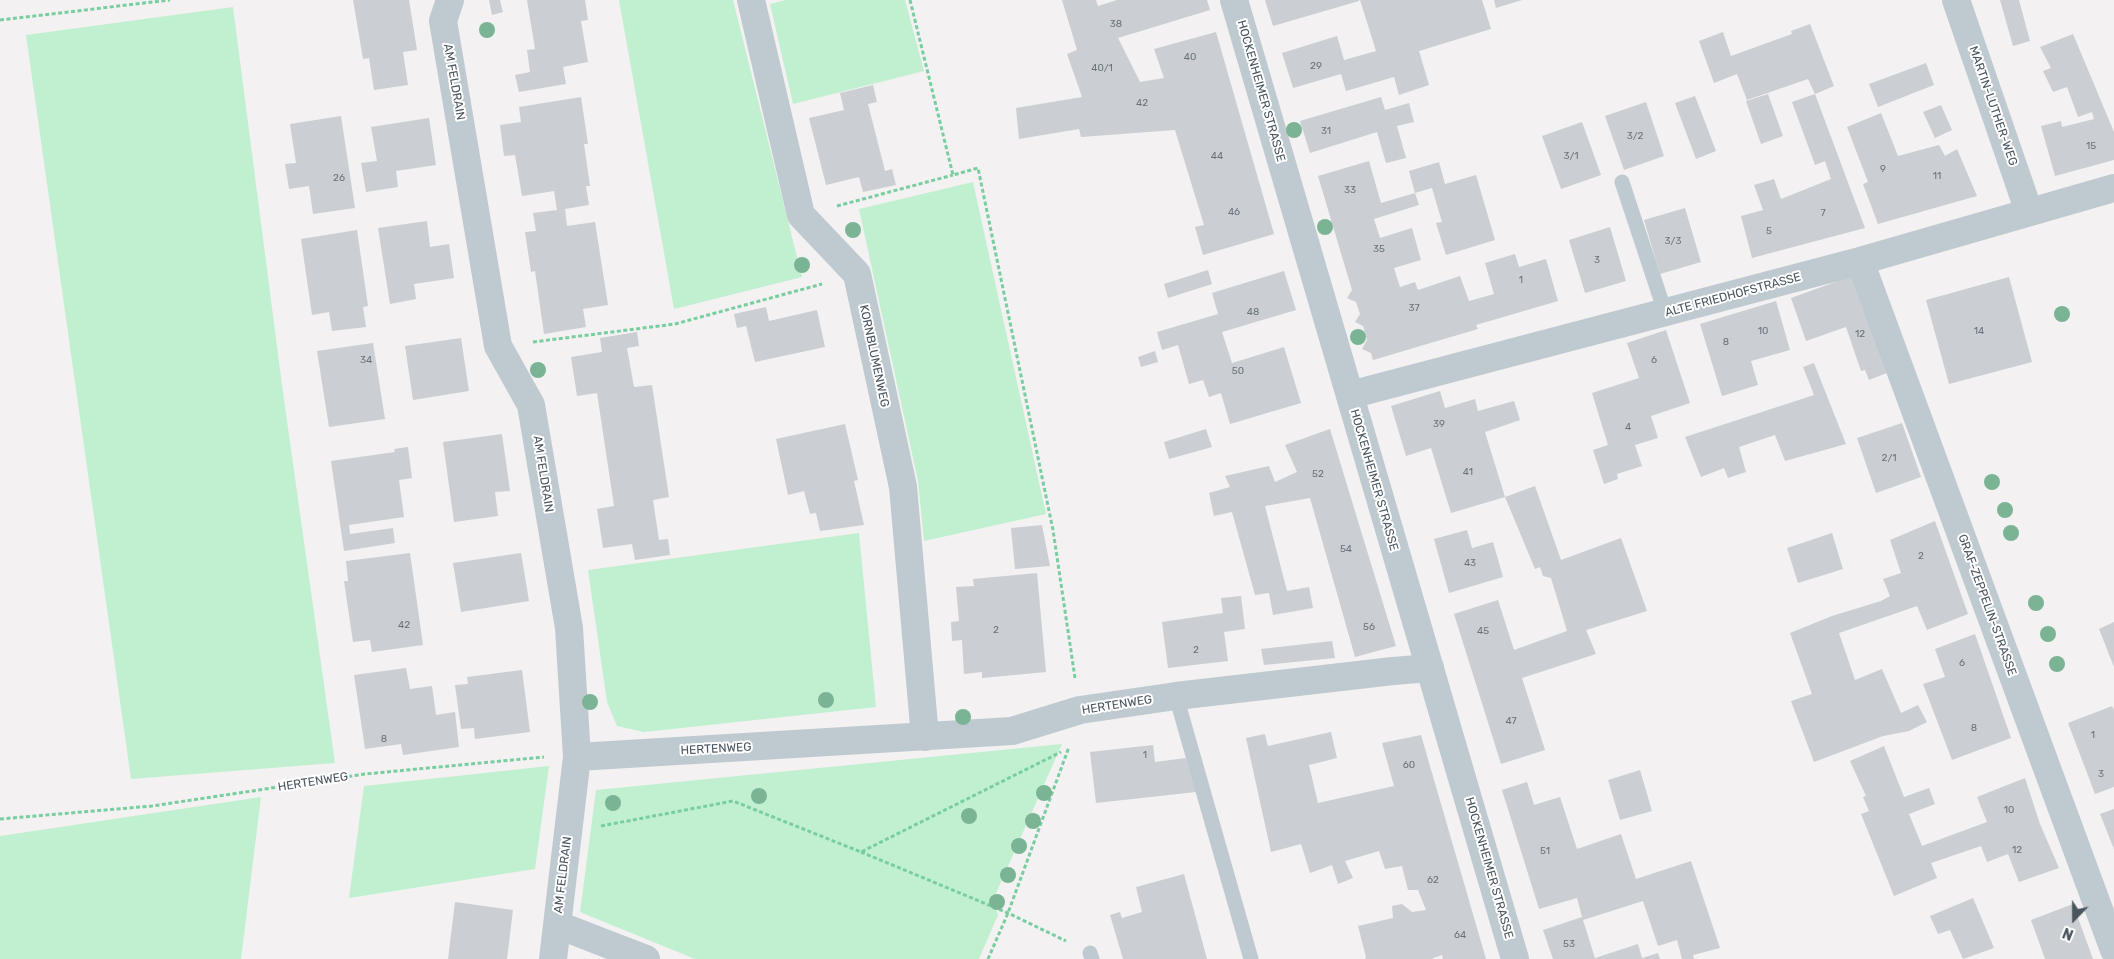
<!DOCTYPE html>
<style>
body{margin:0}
#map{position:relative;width:2114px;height:959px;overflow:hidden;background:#f3f1f1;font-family:Rubik,sans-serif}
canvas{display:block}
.north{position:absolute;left:2049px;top:894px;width:50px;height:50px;-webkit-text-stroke:4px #fff;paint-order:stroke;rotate:202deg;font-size:14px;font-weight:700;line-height:20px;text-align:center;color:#49555f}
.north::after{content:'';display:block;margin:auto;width:18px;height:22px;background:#49555f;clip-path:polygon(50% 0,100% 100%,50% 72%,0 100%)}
</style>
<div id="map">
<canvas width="2114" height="959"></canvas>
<div class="north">N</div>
</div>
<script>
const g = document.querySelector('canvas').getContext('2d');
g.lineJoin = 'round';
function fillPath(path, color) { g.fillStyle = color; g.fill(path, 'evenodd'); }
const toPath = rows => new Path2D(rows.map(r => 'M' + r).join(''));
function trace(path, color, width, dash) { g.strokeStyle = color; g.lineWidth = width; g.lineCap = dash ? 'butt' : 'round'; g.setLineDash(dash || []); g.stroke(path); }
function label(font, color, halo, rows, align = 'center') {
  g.font = font + ' Rubik,sans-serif'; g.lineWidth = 4; g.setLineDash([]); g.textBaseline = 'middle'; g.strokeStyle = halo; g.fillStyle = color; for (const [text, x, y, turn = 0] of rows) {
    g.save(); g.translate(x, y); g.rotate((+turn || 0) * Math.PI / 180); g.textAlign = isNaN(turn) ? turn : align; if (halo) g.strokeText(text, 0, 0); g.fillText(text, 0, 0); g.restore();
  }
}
fillPath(toPath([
 [619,0,733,0,802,277,674,309],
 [786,0,905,0,924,71,793,104,770,4],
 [233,7,282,385,335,763,131,779,26,35],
 [973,182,1046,514,924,541,918,481,859,209],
 [859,533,876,707,644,732,617,726,607,702,588,570],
 [1062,744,993,900,998,915,979,959,695,959,580,912,596,790],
 [549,766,535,869,349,898,364,786],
 [261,797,241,959,0,959,0,836]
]), '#c1f0d1');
fillPath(toPath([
 [353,0,409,0,417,50,403,52,408,85,374,90,369,58,363,59],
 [489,0,500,0,503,12,492,15],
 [527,0,585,0,588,20,581,21,588,62,563,67,566,84,519,92,515,75,530,72,527,50,535,49],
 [1062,0,1096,0,1098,6,1117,0,1207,0,1210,10,1118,38,1140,82,1164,78,1154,49,1216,32,1274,234,1203,255,1195,227,1204,225,1175,130,1081,137,1079,129,1019,139,1016,108,1082,97,1067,54,1077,50],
 [1265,0,1359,0,1359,1,1273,26],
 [1360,0,1482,0,1491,29,1419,51,1429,85,1399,95,1394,77,1346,91,1341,74,1293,88,1282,53,1337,36,1344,60,1376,51],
 [1494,0,1522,0,1496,8],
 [2000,0,2019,0,2030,41,2013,46],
 [1810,24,1834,86,1815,94,1808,79,1747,100,1737,74,1714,83,1699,41,1723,32,1731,56,1792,34,1791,31],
 [2073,34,2114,132,2114,160,2055,176,2041,126,2061,121,2062,127,2094,119,2092,112,2078,117,2067,87,2053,92,2043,71,2051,68,2040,47],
 [1926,63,1934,85,1878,107,1869,84],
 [873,85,877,102,868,104,885,171,892,169,896,185,863,192,859,177,826,185,809,118,844,110,840,93],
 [1768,94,1783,136,1761,144,1746,101],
 [1815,94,1865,228,1752,258,1741,216,1763,210,1754,185,1774,179,1781,199,1831,179,1825,161,1815,165,1792,102],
 [1695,96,1716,151,1696,159,1675,103],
 [581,97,588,144,584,144,590,186,586,186,589,205,565,209,567,226,595,222,608,305,583,309,586,327,544,334,535,271,531,272,525,232,536,231,533,213,557,210,554,191,522,196,515,155,504,156,500,125,521,122,519,107],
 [1381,97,1385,110,1409,103,1414,122,1397,126,1406,158,1386,163,1377,132,1310,153,1300,121],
 [1646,102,1664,156,1624,170,1605,116],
 [1941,105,1952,130,1935,138,1923,112],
 [1881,113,1898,156,1939,145,1945,156,1957,149,1977,196,1878,224,1863,184,1868,182,1847,127],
 [341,116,355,208,313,214,309,186,289,189,285,164,296,163,290,124],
 [429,118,436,165,396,171,398,187,366,192,361,163,377,161,371,127],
 [1582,122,1601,175,1561,189,1542,136],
 [1369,161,1381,203,1415,193,1419,205,1374,219,1380,238,1412,228,1421,260,1394,268,1400,287,1415,282,1418,290,1460,276,1469,301,1494,294,1485,263,1515,254,1519,267,1546,259,1558,301,1476,325,1478,329,1373,360,1371,353,1362,349,1367,340,1363,326,1355,322,1360,314,1356,302,1347,298,1352,290,1318,176],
 [1439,162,1445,184,1476,175,1495,240,1446,255,1436,223,1442,222,1432,188,1415,193,1409,171],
 [1685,208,1701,262,1660,274,1644,220],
 [427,221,430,247,449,244,454,278,414,284,416,299,390,304,378,228],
 [1610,227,1626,281,1585,293,1569,240],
 [357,230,368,306,363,307,366,327,332,331,329,312,312,315,301,239],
 [1208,270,1212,284,1168,298,1164,284],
 [1284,271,1296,310,1222,332,1232,363,1284,347,1301,403,1230,424,1221,393,1209,397,1203,380,1189,384,1178,345,1162,350,1157,332,1218,314,1212,293],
 [1852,276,1887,373,1869,380,1865,370,1861,371,1846,327,1806,341,1791,298],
 [2009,277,2032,362,1949,384,1926,300],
 [1776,301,1790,350,1751,361,1758,385,1722,396,1700,324],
 [766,307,769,321,817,310,825,347,755,362,746,326,737,328,734,314],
 [1666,330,1690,403,1651,416,1658,438,1635,445,1642,466,1617,474,1618,479,1604,484,1593,450,1608,445,1592,393,1639,378,1627,343],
 [637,332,639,346,627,348,634,387,652,385,669,497,653,500,659,540,668,539,670,555,635,560,632,544,603,548,597,509,614,506,597,393,577,396,571,357,602,352,600,338],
 [461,338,469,391,413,400,405,346],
 [373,343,385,419,329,427,317,351],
 [1155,351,1158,362,1141,367,1138,357],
 [1814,363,1846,444,1785,461,1775,435,1739,447,1746,472,1728,478,1724,468,1701,477,1685,437,1814,395,1803,367],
 [1440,391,1445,408,1475,399,1478,411,1514,401,1520,420,1485,432,1505,497,1451,513,1431,448,1406,456,1391,406],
 [1902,423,1921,477,1876,493,1857,438],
 [845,424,858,480,854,481,864,525,820,531,816,513,810,514,804,491,788,495,776,439],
 [1206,429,1212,447,1169,459,1164,442],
 [1330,429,1396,646,1355,657,1310,498,1265,506,1287,591,1309,587,1313,608,1273,615,1269,593,1255,595,1232,512,1214,516,1209,493,1230,487,1225,476,1269,466,1275,482,1297,472,1285,445],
 [502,434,510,491,495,492,498,516,454,522,443,442],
 [408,447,412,478,399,480,404,517,349,525,350,534,393,528,395,543,344,551,331,461,395,452,394,449],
 [1535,486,1561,560,1621,538,1647,611,1586,630,1596,654,1522,678,1545,750,1501,764,1454,614,1498,600,1514,650,1567,631,1551,578,1543,576,1540,567,1535,569,1505,497],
 [1935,521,1968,614,1927,630,1917,606,1839,633,1855,680,1882,669,1901,713,1918,705,1927,722,1909,731,1883,736,1814,762,1791,701,1812,694,1790,633,1832,616,1881,601,1890,596,1883,579,1901,573,1890,540],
 [1042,525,1050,566,1015,569,1011,528],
 [1467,530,1472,548,1493,542,1503,577,1449,593,1434,539],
 [1832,533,1843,569,1798,583,1787,548],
 [410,553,423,645,372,652,370,640,353,642,344,581,348,581,346,561],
 [521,553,529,601,461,612,453,563],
 [1037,573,1046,672,982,678,982,672,964,674,962,640,952,641,951,622,959,621,956,587,974,586,973,579],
 [1241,596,1245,629,1224,632,1228,661,1168,668,1162,622,1223,613,1221,598],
 [2114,622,2114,667,2099,629],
 [1975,634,2011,738,1952,760,1923,684,1945,677,1935,649],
 [1332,641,1335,658,1264,665,1261,649],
 [406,668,410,689,432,686,436,715,455,712,459,747,403,755,401,744,365,749,354,675],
 [522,670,530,732,475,739,474,728,461,729,455,685,468,684,467,677],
 [2112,706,2114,710,2114,787,2095,794,2068,723],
 [1331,732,1337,758,1309,765,1318,803,1394,786,1382,743,1421,735,1486,959,1443,959,1442,955,1431,959,1365,959,1366,957,1358,926,1393,918,1392,906,1402,904,1412,912,1426,910,1418,890,1408,890,1402,866,1385,869,1379,851,1345,861,1353,878,1338,884,1332,865,1310,873,1301,844,1271,852,1246,738,1265,734,1268,746],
 [1153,745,1155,762,1186,758,1196,792,1096,803,1090,752],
 [1884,746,1904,797,1929,788,1935,804,1909,814,1922,846,1987,822,1977,797,2025,778,2040,824,2059,868,2019,882,2008,854,1987,862,1981,846,1931,863,1937,878,1894,896,1861,814,1869,811,1863,797,1866,796,1850,761],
 [1640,770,1652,811,1620,820,1608,780],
 [1527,782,1534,805,1560,797,1577,849,1621,834,1636,879,1691,861,1720,948,1693,955,1694,959,1682,959,1677,940,1658,946,1643,901,1583,920,1595,958,1638,944,1642,958,1658,953,1660,959,1553,959,1543,930,1582,917,1577,898,1539,909,1502,790],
 [2114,809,2114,849,2100,814],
 [1184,874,1207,959,1123,959,1110,915,1120,912,1122,918,1142,912,1136,887],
 [1973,898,1994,948,1963,959,1950,930,1938,934,1930,916],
 [455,902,513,910,507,959,448,959],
 [2073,904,2093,959,2045,959,2031,920]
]), '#cbced3');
trace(toPath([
 [910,0,953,175,978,168,1053,530,1075,678],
 [0,20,170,0],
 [837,206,953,175],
 [533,342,675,324,822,284],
 [0,819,152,806,365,774,544,757],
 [601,826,733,801,861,852,1061,752],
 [861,852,1008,913,1066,941],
 [988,959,1008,913,1069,747]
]), '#78cea1', 3, [4, 2.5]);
trace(toPath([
 [1622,182,1665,312],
 [1176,696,1251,959],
 [1090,953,1092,959]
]), '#bfc9d0', 15);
trace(toPath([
 [450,0,443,21,498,346,531,405,569,628,577,757,553,959],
 [751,0,801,215,857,274,903,487,925,737],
 [1956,0,2029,212],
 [1860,261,2114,950],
 [1350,395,1860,261,2114,188],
 [577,757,1012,731,1080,710,1176,696,1393,671,1430,668],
 [558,925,646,959]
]), '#bfc9d0', 28);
trace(toPath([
 [1234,0,1515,959]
]), '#bfc9d0', 28);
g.fillStyle = '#7bb495';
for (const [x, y] of [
 [487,30],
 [1294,130],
 [1325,227],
 [853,230],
 [802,265],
 [2062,314],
 [1358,337],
 [538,370],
 [1992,482],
 [2005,510],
 [2011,533],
 [2036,603],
 [2048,634],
 [2057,664],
 [826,700],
 [590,702],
 [963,717],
 [1044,793],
 [759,796],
 [613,803],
 [969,816],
 [1033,821],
 [1019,846],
 [1008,875],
 [997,902]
]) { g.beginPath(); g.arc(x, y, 8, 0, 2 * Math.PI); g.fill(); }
label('10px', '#6a737c', null, [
 ["38",1116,24],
 ["40",1190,57],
 ["29",1316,66],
 ["40/1",1102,68],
 ["42",1142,103],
 ["31",1326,131],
 ["3/2",1635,136],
 ["15",2091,146],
 ["44",1217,156],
 ["3/1",1571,156],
 ["9",1883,169],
 ["11",1937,176],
 ["26",339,178],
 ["33",1350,190],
 ["46",1234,212],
 ["7",1823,213],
 ["5",1769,231],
 ["3/3",1673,241],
 ["35",1379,249],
 ["3",1597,260],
 ["1",1521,280],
 ["37",1414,308],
 ["48",1253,312],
 ["10",1763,331],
 ["14",1979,331],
 ["12",1860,334],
 ["8",1726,342],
 ["34",366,360],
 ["6",1654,360],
 ["50",1238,371],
 ["39",1439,424],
 ["4",1628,427],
 ["2/1",1889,458],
 ["41",1468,472],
 ["52",1318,474],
 ["54",1346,549],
 ["2",1921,556],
 ["43",1470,563],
 ["42",404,625],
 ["56",1369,627],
 ["2",996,630],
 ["45",1483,631],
 ["2",1196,650],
 ["6",1962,663],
 ["47",1511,721],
 ["8",1974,728],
 ["1",2093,735],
 ["8",384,739],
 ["1",1145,755],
 ["60",1409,765],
 ["3",2101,774],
 ["10",2009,810],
 ["12",2017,850],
 ["51",1545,851],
 ["62",1433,880],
 ["64",1460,935],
 ["53",1569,944]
]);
label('12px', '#49555f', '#fff', [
 ["AM FELDRAIN",454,82,80],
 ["HOCKENHEIMER STRASSE",1261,91,74],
 ["MARTIN-LUTHER-WEG",1993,106,71],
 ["ALTE FRIEDHOFSTRASSE",1733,295,-15],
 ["KORNBLUMENWEG",874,356,78],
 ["AM FELDRAIN",543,474,81],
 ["HOCKENHEIMER STRASSE",1374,480,74],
 ["GRAF-ZEPPELIN-STRASSE",1987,605,70],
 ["HERTENWEG",1117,705,-9],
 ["HERTENWEG",716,749,-3],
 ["HERTENWEG",313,782,-9],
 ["HOCKENHEIMER STRASSE",1489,868,74],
 ["AM FELDRAIN",563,875,-83]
]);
</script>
